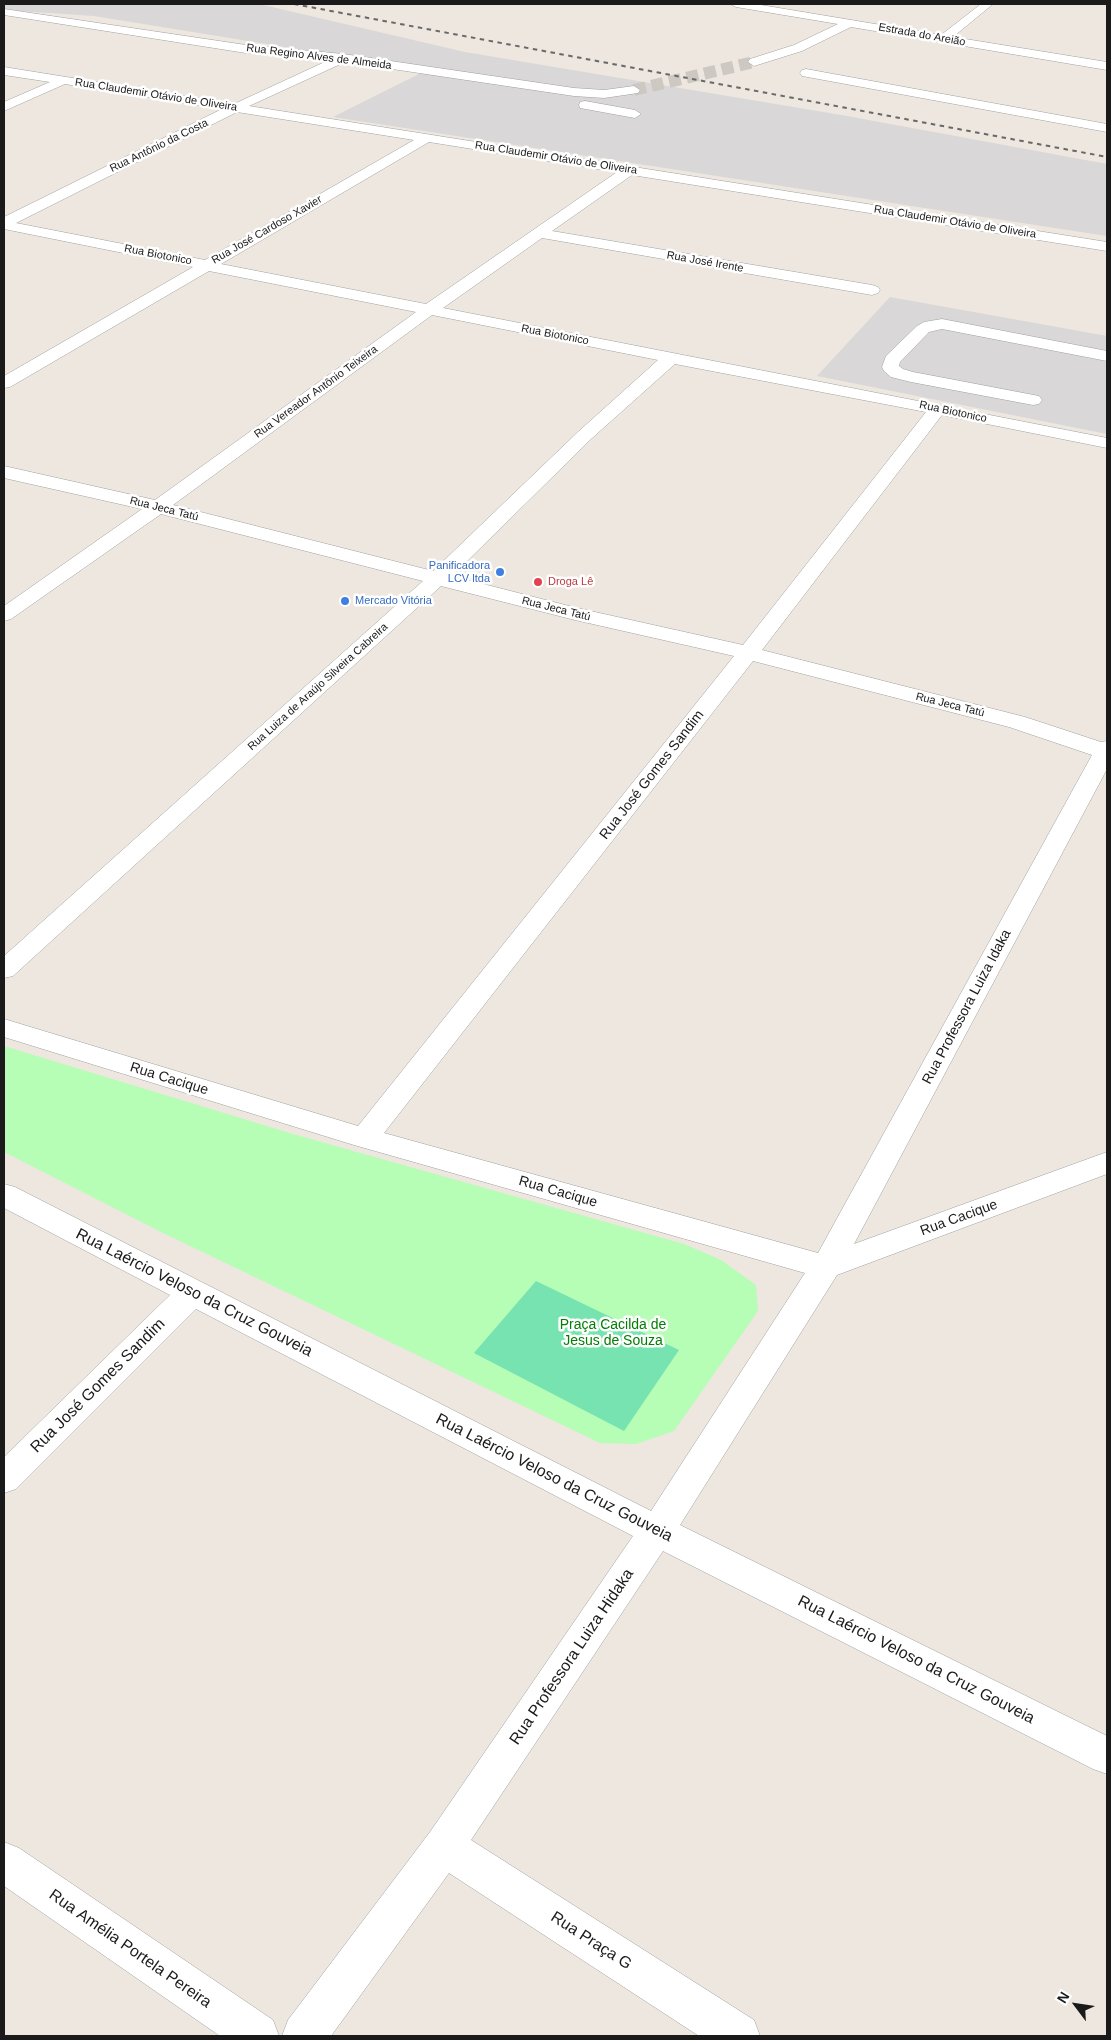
<!DOCTYPE html>
<meta charset="utf-8">
<style>
body{margin:0}
#map{position:relative;width:1111px;height:2040px;overflow:hidden;background:#ede7df;font-family:Helvetica,sans-serif}
canvas{display:block}
.frame{position:absolute;inset:0;border:5px solid #1a1a1a;pointer-events:none}
.north{position:absolute;left:1051px;top:1980px;width:50px;height:50px;-webkit-text-stroke:4px #fff;paint-order:stroke;rotate:301deg;font-size:14px;font-weight:700;line-height:20px;text-align:center;color:#1a1a1a}
.north::after{content:'';display:block;margin:auto;width:18px;height:22px;background:#1a1a1a;clip-path:polygon(50% 0,100% 100%,50% 72%,0 100%)}
</style>
<div id="map">
<canvas width="1111" height="2040"></canvas>
<div class="frame"></div>
<div class="north">N</div>
</div>
<script>
const g = document.querySelector('canvas').getContext('2d');
g.lineJoin = 'round';
function fillPath(path, color) { g.fillStyle = color; g.fill(path, 'evenodd'); }
const toPath = rows => new Path2D(rows.map(r => 'M' + r).join(''));
function trace(path, color, width, dash) { g.strokeStyle = color; g.lineWidth = width; g.lineCap = dash ? 'butt' : 'round'; g.setLineDash(dash || []); g.stroke(path); }
function label(font, color, halo, rows, align = 'center') {
  g.font = font + ' Helvetica,sans-serif'; g.lineWidth = 5; g.setLineDash([]); g.textBaseline = 'middle'; g.strokeStyle = halo; g.fillStyle = color; for (const [text, x, y, turn = 0] of rows) {
    g.save(); g.translate(x, y); g.rotate((+turn || 0) * Math.PI / 180); g.textAlign = isNaN(turn) ? turn : align; if (halo) g.strokeText(text, 0, 0); g.fillText(text, 0, 0); g.restore();
  }
}
fillPath(toPath([
 [4,4,259,4,465,52,847,116,1107,164,1107,236,333,117,427,70,94,16,4,10],
 [890,297,1107,336,1107,434,817,376]
]), '#d9d7d7');
fillPath(toPath([
 [4,1046,293,1134,684,1244,721,1260,756,1285,758,1311,674,1431,636,1444,600,1443,161,1232,4,1152]
]), '#b6fdb6');
fillPath(toPath([
 [536,1281,679,1350,624,1431,474,1353]
]), '#76e3b1');
trace(toPath([
 [634,90,754,62]
]), '#cdc8c1', 12, [12, 6]);
const minor = toPath([
 [730,4,755,4,941,35,981,4,993,4,953,37,1107,62,1107,70,851,27,802,51,754,66,748,62,750,59,794,45,838,24,736,7,730,4],
 [4,9,246,45,343,54,574,88,604,90,634,86,640,90,638,93,604,98,574,96,345,62,249,106,1107,242,1107,251,632,175,552,231,872,285,878,287,880,290,878,293,872,295,542,238,443,308,1107,438,1107,448,942,415,762,650,1025,717,1101,742,1107,741,1107,769,854,1244,1107,1152,1107,1174,837,1275,680,1525,1107,1736,1107,1774,1093,1769,663,1551,471,1840,754,2020,760,2036,699,2036,449,1873,331,2036,282,2036,288,2020,430,1832,633,1536,196,1309,16,1489,4,1493,4,1457,170,1295,4,1208,4,1184,15,1187,651,1511,805,1273,354,1145,4,1037,4,1019,358,1126,734,656,575,620,441,586,13,976,4,978,4,956,423,581,161,514,11,619,4,621,4,606,142,509,4,478,4,466,155,500,416,312,209,271,10,387,4,388,4,376,193,267,4,229,4,217,222,109,65,84,4,111,4,102,50,82,4,75,4,67,234,104,329,60,246,53,4,15,4,9],
 [237,112,414,140,205,260,16,223,237,112],
 [429,142,617,172,426,304,221,264,429,142],
 [432,315,658,360,579,431,433,571,173,505,432,315],
 [675,364,926,412,743,645,577,608,452,576,591,439,675,364],
 [753,661,1009,727,1092,755,818,1253,384,1133,753,661],
 [806,69,1107,124,1107,132,802,76,800,73,802,70,806,69],
 [585,101,635,110,641,114,635,118,580,108,579,105,580,102,585,101],
 [942,319,1107,351,1107,361,942,329,929,332,900,362,899,366,903,369,913,372,1039,396,1042,400,1039,404,1033,405,911,382,891,377,884,371,882,367,886,356,917,326,924,322,942,319],
 [4,1842,19,1848,273,2020,279,2036,220,2036,4,1886,4,1842]
]);
trace(minor, '#a1a1a1', 1);
fillPath(minor, '#fff');
trace(toPath([
 [294,4,1107,157]
]), '#686868', 2, [4.5, 4.5]);
for (const [x, y, r, color] of [
 [500,572,5,"#3f7fe0"],
 [538,582,5,"#e0444e"],
 [345,601,5,"#3f7fe0"]
]) { const dot = new Path2D(); dot.arc(x, y, r, 0, 2 * Math.PI); g.fillStyle = color; g.fill(dot); trace(dot, '#fff', 2); }
label('11px', '#1a1a1a', '#fff', [
 ["Estrada do Areião",922,35,10],
 ["Rua Regino Alves de Almeida",319,57,7],
 ["Rua Claudemir Otávio de Oliveira",156,95,9],
 ["Rua Antônio da Costa",159,146,-26],
 ["Rua Claudemir Otávio de Oliveira",556,158,9],
 ["Rua Claudemir Otávio de Oliveira",955,222,9],
 ["Rua José Cardoso Xavier",267,230,-30],
 ["Rua Biotonico",158,255,11],
 ["Rua José Irente",705,262,10],
 ["Rua Biotonico",555,335,11],
 ["Rua Vereador Antônio Teixeira",316,392,-36],
 ["Rua Biotonico",953,412,12],
 ["Rua Jeca Tatú",164,509,14],
 ["Rua Jeca Tatú",556,609,14],
 ["Rua Luiza de Araújo Silveira Cabreira",318,687,-42],
 ["Rua Jeca Tatú",950,705,14]
]);
label('11px', '#366cbe', '#fff', [
 ["Panificadora",490,566],
 ["LCV ltda",490,579],
 ["Mercado Vitória",355,601,"left"]
], 'right');
label('11px', '#be3a42', '#fff', [
 ["Droga Lê",548,582]
], 'left');
label('14px', '#1a1a1a', '#fff', [
 ["Rua José Gomes Sandim",652,775,-52],
 ["Rua Professora Luiza Idaka",967,1007,-62],
 ["Rua Cacique",169,1079,17],
 ["Rua Cacique",558,1192,16],
 ["Rua Cacique",959,1218,-20]
]);
label('14px', '#047d05', '#fff', [
 ["Praça Cacilda de",613,1325],
 ["Jesus de Souza",613,1341]
]);
label('16px', '#1a1a1a', '#fff', [
 ["Rua Laércio Veloso da Cruz Gouveia",194,1293,27],
 ["Rua José Gomes Sandim",98,1386,-45],
 ["Rua Laércio Veloso da Cruz Gouveia",554,1478,27],
 ["Rua Professora Luiza Hidaka",572,1657,-56],
 ["Rua Laércio Veloso da Cruz Gouveia",916,1660,27],
 ["Rua Praça G",591,1941,33],
 ["Rua Amélia Portela Pereira",130,1949,35]
]);
</script>
